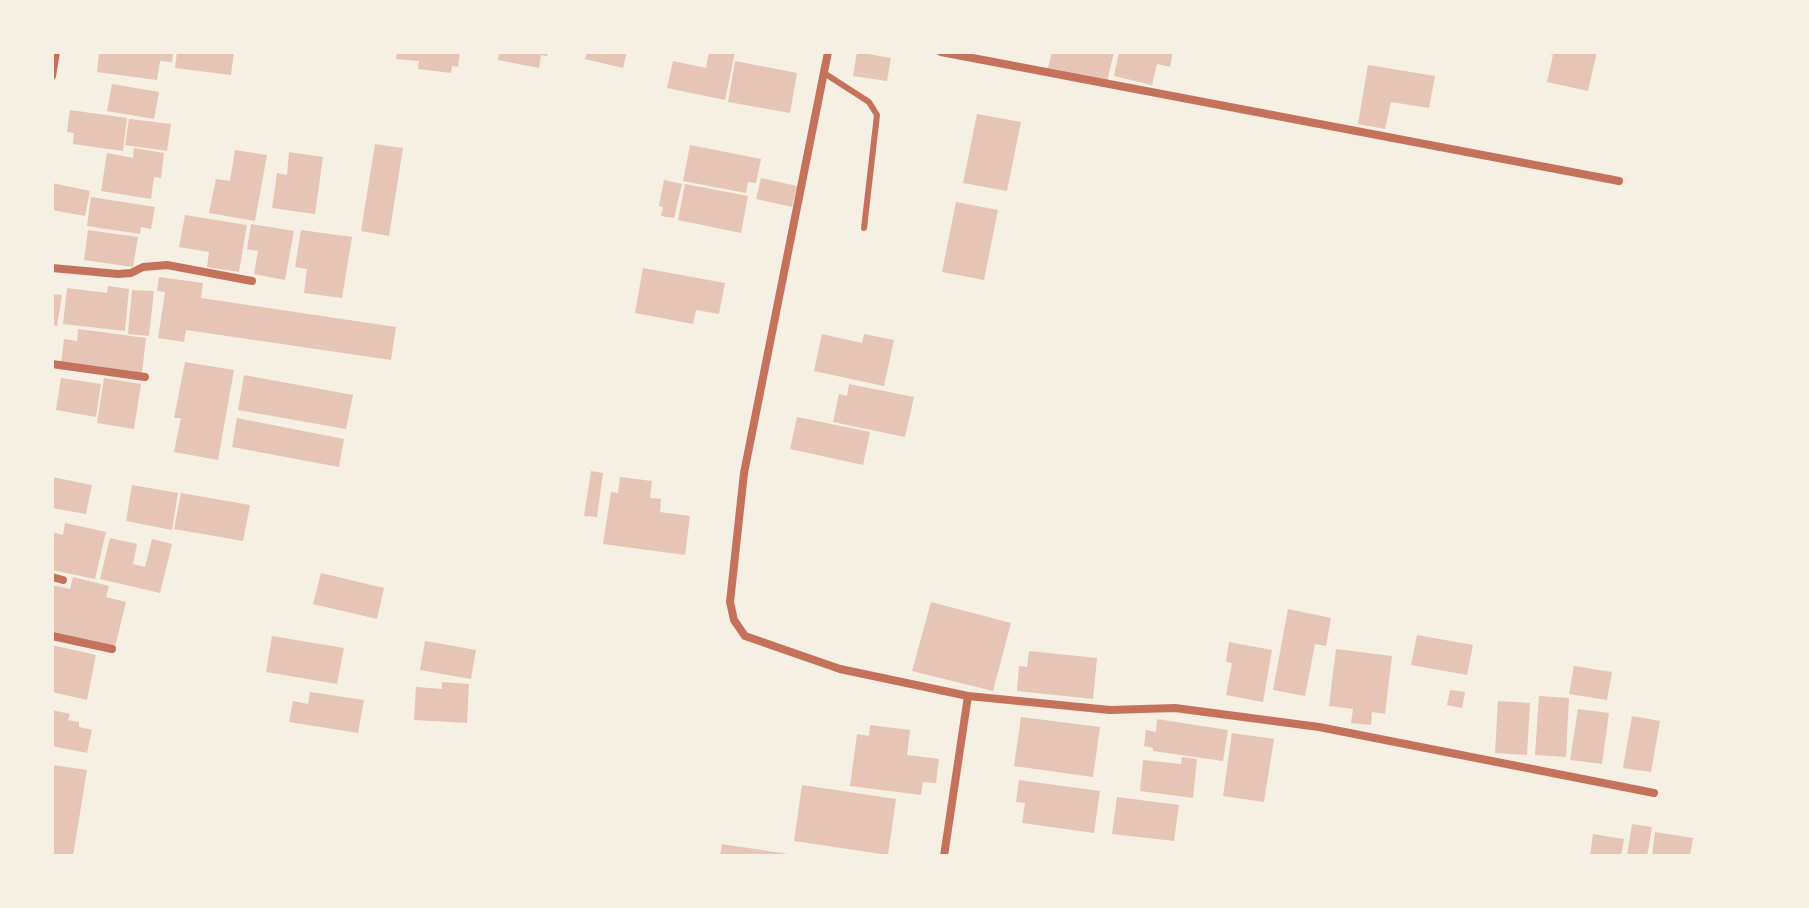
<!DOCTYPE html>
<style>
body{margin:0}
#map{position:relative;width:1809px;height:908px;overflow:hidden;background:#f6efe4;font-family:Rubik,sans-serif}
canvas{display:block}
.frame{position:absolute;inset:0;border:54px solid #f6efe4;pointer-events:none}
</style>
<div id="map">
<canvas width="1809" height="908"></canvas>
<div class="frame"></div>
</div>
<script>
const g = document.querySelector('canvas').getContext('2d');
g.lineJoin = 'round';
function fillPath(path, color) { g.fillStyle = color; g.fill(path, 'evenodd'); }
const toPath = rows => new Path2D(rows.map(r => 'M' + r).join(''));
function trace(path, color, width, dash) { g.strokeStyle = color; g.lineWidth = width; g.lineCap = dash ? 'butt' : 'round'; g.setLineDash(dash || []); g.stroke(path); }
fillPath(toPath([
 [99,52,173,52,172,62,160,61,157,80,97,72],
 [177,52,234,52,231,75,175,68],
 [397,52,460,52,458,67,452,66,451,73,418,69,419,61,396,59],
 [499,52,548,52,547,56,541,55,539,68,498,60],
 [587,52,627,52,623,68,585,59],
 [709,52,735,52,725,100,667,88,673,61,706,68],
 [857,52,891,58,887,81,853,76],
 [1052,52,1114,52,1107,82,1048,68],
 [1119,52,1173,52,1170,67,1157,64,1152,85,1114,76],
 [1542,52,1597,52,1588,91,1547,82,1553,55],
 [735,61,797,73,790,113,728,102],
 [1368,65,1435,76,1429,108,1391,102,1385,129,1358,124],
 [112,84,159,92,154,119,107,111],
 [70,110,127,118,123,151,73,144,74,133,67,132],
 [977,114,1021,122,1007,191,963,183],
 [129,119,171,124,167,151,125,145],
 [375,144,403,148,389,236,361,231],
 [690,145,761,159,756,183,748,182,746,193,683,181],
 [134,148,164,153,161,178,154,177,151,199,101,191,107,153,133,158],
 [235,150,267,155,255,221,209,213,216,179,230,181],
 [289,152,323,157,315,214,272,208,277,173,287,175],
 [761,178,797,186,792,207,756,199],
 [664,180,682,184,674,218,661,216,663,207,659,206],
 [52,183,90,191,85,216,52,210],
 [685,184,748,196,741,233,678,220],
 [91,197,155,207,151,229,141,227,140,234,87,226],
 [956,202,998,210,984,280,942,272],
 [185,215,247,225,239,272,207,267,209,252,179,247],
 [251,224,294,231,285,280,254,274,258,251,247,249],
 [88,230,138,237,133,267,84,260],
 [301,230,352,237,342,298,304,293,307,269,295,267],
 [643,268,725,283,719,314,696,310,693,324,635,313],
 [159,277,203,283,201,298,396,327,391,360,186,330,184,342,158,338,165,292,157,291],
 [108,286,129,289,125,331,63,324,67,288,107,293],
 [132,290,154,291,149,336,128,334],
 [52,294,62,295,57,326,52,325],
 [78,329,146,338,142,373,61,363,64,339,77,341],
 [822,334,862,343,864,334,894,340,884,386,814,371],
 [185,362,234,370,218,460,174,452,181,418,174,418],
 [244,375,353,395,346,429,238,410],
 [61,378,101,384,96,417,56,410],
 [104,378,141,384,134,429,97,423],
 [849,384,914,397,905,437,833,422,839,394,847,396],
 [797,417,870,432,863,465,790,449],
 [237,418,344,439,339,467,232,447],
 [591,471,603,473,597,517,584,516],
 [52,477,92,485,86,514,52,508],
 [620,477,652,481,650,498,661,499,660,512,690,516,685,555,603,544,611,492,618,493],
 [132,485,178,493,172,530,126,521],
 [181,493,250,505,243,541,174,529],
 [65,523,106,532,95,579,52,570,52,532,63,535],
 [110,538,137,544,133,564,145,567,152,539,172,544,160,593,100,579],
 [321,573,384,588,377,619,313,604],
 [73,577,109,586,106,597,126,602,115,647,52,633,52,585,70,589],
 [931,602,1011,623,993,691,912,671],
 [1288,609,1331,618,1326,646,1315,644,1305,696,1273,690],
 [1417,635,1473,645,1467,675,1411,665],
 [272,636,344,648,337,684,266,672],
 [425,641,476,650,471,679,420,670],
 [1229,642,1272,650,1263,702,1226,695,1232,663,1226,662],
 [52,645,96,655,87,700,52,692],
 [1336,649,1392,656,1385,714,1372,712,1371,725,1351,723,1353,709,1329,706],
 [1029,651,1097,658,1093,699,1017,691,1019,666,1027,667],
 [1574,666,1612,672,1607,700,1569,694],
 [442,682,469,684,467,723,414,720,416,687,442,689],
 [1450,690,1465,692,1462,708,1447,705],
 [310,692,364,700,358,733,289,722,293,701,308,704],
 [1539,696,1569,698,1566,757,1535,755],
 [1498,701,1530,703,1527,755,1495,753],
 [1578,709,1609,713,1602,764,1570,760],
 [52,710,70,714,68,720,79,722,79,727,92,730,87,753,52,746],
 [1632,716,1660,721,1651,772,1623,768],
 [1021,717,1100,727,1093,777,1014,766],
 [1157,719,1228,730,1223,761,1153,751,1153,748,1144,746,1146,730,1156,732],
 [870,725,910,730,907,755,939,759,936,783,923,782,921,795,850,786,857,734,869,736],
 [1232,733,1274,739,1264,802,1223,796],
 [1182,757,1197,759,1193,798,1140,791,1143,760,1181,764],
 [52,765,87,770,73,856,52,856],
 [1019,780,1100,791,1094,833,1022,823,1025,803,1016,802],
 [802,785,896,799,888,855,794,841],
 [1117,797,1179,805,1174,841,1112,834],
 [1632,824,1652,827,1647,856,1627,856],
 [1655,832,1693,838,1690,856,1652,856],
 [1593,834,1624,839,1621,856,1590,856],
 [722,844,788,854,788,856,720,856]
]), '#e6c5b7');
trace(toPath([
 [824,73,869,102,877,115,864,228]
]), '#c5725c', 6);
trace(toPath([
 [828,52,744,473,730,602,734,620,745,636,840,669,968,696,944,856],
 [941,52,1619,181],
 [52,76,56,52],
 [52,268,118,274,131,273,143,267,167,265,252,281],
 [52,364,145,377],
 [52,577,63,580],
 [52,636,112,649],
 [968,696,1110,710,1175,708,1319,727,1654,793]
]), '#c5725c', 8);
</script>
